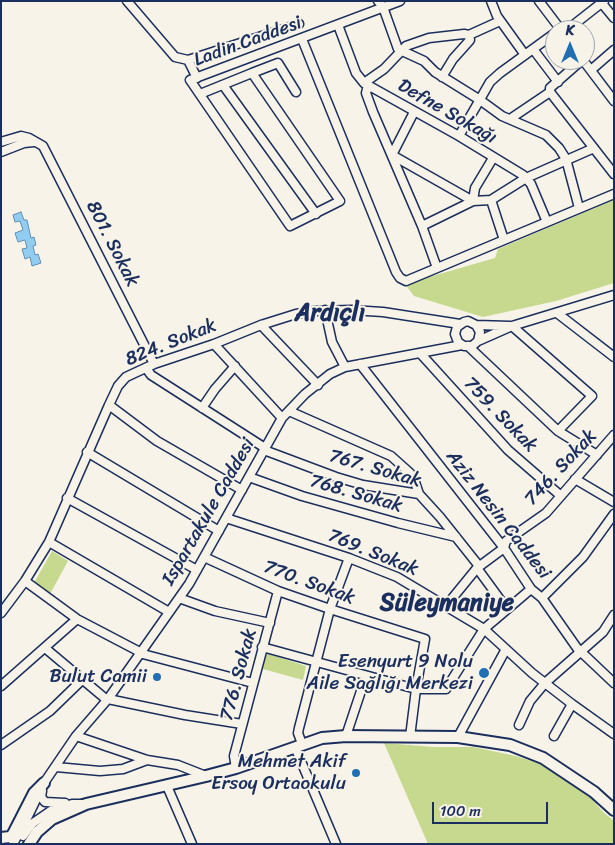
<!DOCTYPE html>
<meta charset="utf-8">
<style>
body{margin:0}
#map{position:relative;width:615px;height:845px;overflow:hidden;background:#f7f3e8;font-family:Sriracha,sans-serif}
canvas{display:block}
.frame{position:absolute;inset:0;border:2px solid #1b2f5e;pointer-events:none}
.north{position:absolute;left:545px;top:20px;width:50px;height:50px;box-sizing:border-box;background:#f7f3e8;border:1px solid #9fa5b1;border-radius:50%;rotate:0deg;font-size:14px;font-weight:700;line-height:20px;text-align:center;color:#1b2f5e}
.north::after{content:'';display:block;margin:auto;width:18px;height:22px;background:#1f6fb2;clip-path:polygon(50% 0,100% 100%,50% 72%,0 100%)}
.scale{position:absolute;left:432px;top:802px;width:116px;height:22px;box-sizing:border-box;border:2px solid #1b2f5e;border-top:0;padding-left:6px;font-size:15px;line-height:18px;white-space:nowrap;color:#1b2f5e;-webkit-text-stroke:4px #f7f3e8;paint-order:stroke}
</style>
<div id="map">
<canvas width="615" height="845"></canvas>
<div class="frame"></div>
<div class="north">K</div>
<div class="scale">100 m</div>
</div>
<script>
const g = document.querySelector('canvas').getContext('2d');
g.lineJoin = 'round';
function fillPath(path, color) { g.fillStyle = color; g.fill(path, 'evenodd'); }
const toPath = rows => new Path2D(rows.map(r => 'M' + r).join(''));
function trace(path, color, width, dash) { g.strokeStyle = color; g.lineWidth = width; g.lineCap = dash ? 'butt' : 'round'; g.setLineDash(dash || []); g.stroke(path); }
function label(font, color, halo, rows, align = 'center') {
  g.font = font + ' Sriracha,sans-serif'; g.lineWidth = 4; g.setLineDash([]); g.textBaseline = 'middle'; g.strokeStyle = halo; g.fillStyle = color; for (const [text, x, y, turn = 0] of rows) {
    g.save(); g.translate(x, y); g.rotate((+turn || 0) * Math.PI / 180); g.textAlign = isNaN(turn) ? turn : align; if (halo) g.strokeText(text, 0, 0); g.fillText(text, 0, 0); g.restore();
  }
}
fillPath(toPath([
 [614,200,614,283,556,301,483,317,414,296,405,284,495,258,498,249],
 [52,551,68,561,50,594,34,583],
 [269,654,306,666,303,680,263,669,265,656],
 [384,743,434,747,473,747,516,756,540,764,590,797,603,812,614,821,614,844,428,844]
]), '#c6d98e');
const water = toPath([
 [21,212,24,220,27,220,31,238,34,237,36,245,33,246,35,255,38,254,41,263,32,266,30,257,25,259,22,249,27,248,25,240,18,242,15,233,23,230,20,221,15,222,13,215,21,212]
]);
fillPath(water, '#91cdf1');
trace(water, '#628eb6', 1);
const minor = toPath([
 [127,1,175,57,188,60,197,78],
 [378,1,383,7,398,49,424,61,435,72,480,100,502,116,546,135,559,148,566,159,579,208],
 [491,1,497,16,525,55],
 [539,1,561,30],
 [600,1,614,18],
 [338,25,356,73,364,83,459,136,523,175,531,184,547,222],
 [567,30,604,1],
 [469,35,500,21],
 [302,39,396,272,400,278,406,281,614,194],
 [533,49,558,82],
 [188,60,299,24],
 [582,60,550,88,550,92,614,174],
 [583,60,614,101],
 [591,70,614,50],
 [364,83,384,69,406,46,429,38,464,34,469,35,470,40,453,59,442,77],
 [223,85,316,214],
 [368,85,366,93,373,112,422,226,437,268],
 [296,92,278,63,252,73,340,201,290,226,190,80,400,1],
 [200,94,252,73],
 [414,112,392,155,473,201],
 [510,119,550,92],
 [459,136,490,82,500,73,555,33],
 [1,142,21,136,29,138,43,146,154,364],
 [1,152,24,143,34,142],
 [491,200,504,240],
 [473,201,475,188,493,158],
 [422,226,473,201,491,200,526,178,594,148],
 [325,310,332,342,345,367],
 [557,313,614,357],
 [261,325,318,385],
 [476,325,510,326],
 [512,326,592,396,558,431],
 [478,341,480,332,476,325,468,321,464,322,457,327,455,334,458,342,464,346,472,346,478,341,512,326,614,295],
 [214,344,282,418],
 [468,346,558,431,597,455],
 [420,353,508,450,561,496],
 [360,364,504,548,531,589,542,598,577,648,614,683],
 [146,368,151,375,265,448],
 [109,405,157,441,242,490],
 [202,408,215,389,235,366],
 [289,411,391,456,410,473,414,479,419,494],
 [264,450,336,477,363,485,419,494,440,517,479,566],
 [87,452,219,531],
 [249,477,302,496,398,523,456,537],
 [575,479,614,502],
 [67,498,197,570],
 [226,518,349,558,397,577,484,629,532,673,572,704,614,734],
 [49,542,169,612],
 [204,557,278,591,330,609,425,639,416,689,410,737],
 [477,568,507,609],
 [25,581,77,619,140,652],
 [179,598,215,611,270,623],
 [542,598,583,557,614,514],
 [446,606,477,568,504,548,506,541,546,513,614,435],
 [1,613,25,581,49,542,109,405,118,386,126,377,154,364,214,344,261,325,296,314,315,311,351,310,383,312,460,324],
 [262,647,416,689,446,689,484,629,531,589],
 [45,648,107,700],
 [139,653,253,683],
 [1,686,77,619],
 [108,699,185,715,242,724],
 [519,725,530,701,545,683,603,632,614,615],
 [76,736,147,760,178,765,206,776],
 [346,736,366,676],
 [554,736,572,704],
 [458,737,506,649],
 [302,744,298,733,299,728,330,609,349,558],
 [1,745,50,711,82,680],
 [295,747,336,844],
 [56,767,100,771,123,769,147,760],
 [236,768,234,756,278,591],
 [167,786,192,844],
 [42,791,41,797,45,802,65,803],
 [23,836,33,823,52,810,72,804,82,804],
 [13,844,29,814,44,783,76,736,108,699,189,584,282,418,305,394,330,374,345,367,462,345]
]);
const major = toPath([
 [1,838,10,837,13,834,34,793,44,783],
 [29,844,37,832,52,819,86,804,206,776,236,768,322,738,346,736,458,737,510,745,543,758,594,792,614,810]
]);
trace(minor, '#1b2f5e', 11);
trace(major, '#1b2f5e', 14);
trace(minor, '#f7f3e8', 8);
trace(major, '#f7f3e8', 10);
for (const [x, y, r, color] of [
 [484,673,6,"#1f6fb2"],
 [157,677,5,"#1f6fb2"],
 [356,773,5,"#1f6fb2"]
]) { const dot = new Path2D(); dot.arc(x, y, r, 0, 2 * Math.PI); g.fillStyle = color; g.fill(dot); trace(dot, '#f7f3e8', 2); }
label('19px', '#1b2f5e', '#f7f3e8', [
 ["Ladin Caddesi",248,42,-20],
 ["Defne Sokağı",447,112,30],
 ["801. Sokak",112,244,63],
 ["824. Sokak",171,343,-22],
 ["759. Sokak",500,415,46],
 ["746. Sokak",561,468,-47],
 ["767. Sokak",375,469,16],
 ["768. Sokak",356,494,16],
 ["Ispartakule Caddesi",209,512,-60],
 ["Aziz Nesin Caddesi",498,515,52],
 ["769. Sokak",373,553,22],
 ["770. Sokak",309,583,20],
 ["776. Sokak",239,675,-75]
]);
label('19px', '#1b2f5e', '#f7f3e8', [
 ["Esenyurt 9 Nolu",473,662],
 ["Aile Sağlığı Merkezi",473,684],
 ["Bulut Camii",147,677],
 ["Mehmet Akif",346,762],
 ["Ersoy Ortaokulu",346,784]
], 'right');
label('bold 24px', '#1b2f5e', '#f7f3e8', [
 ["Ardıçlı",330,314],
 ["Süleymaniye",447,604]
]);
</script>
